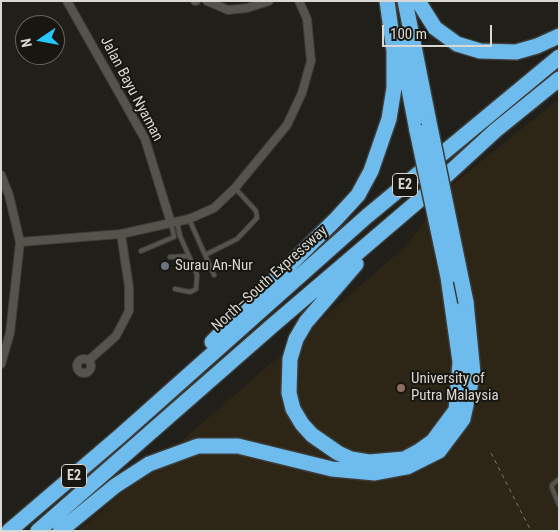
<!DOCTYPE html>
<meta charset="utf-8">
<style>
body{margin:0}
#map{position:relative;width:560px;height:532px;overflow:hidden;background:#201f1a;font-family:"Roboto Condensed",sans-serif}
canvas{display:block}
.frame{position:absolute;inset:0;border:2px solid #d9d8d4;pointer-events:none}
.north{position:absolute;left:15px;top:15px;width:50px;height:50px;box-sizing:border-box;background:#171611;border:1px solid #65645f;border-radius:50%;rotate:258deg;font-size:14px;font-weight:700;line-height:20px;text-align:center;color:#d9d8d4}
.north::after{content:'';display:block;margin:auto;width:18px;height:22px;background:#27c8ff;clip-path:polygon(50% 0,100% 100%,50% 72%,0 100%)}
.scale{position:absolute;left:382px;top:25px;width:110px;height:22px;box-sizing:border-box;border:2px solid #d9d8d4;border-top:0;padding-left:6px;font-size:15px;line-height:18px;white-space:nowrap;color:#d9d8d4;-webkit-text-stroke:4px #171611;paint-order:stroke}
</style>
<div id="map">
<canvas width="560" height="532"></canvas>
<div class="frame"></div>
<div class="north">N</div>
<div class="scale">100 m</div>
</div>
<script>
const g = document.querySelector('canvas').getContext('2d');
g.lineJoin = 'round';
function fillPath(path, color) { g.fillStyle = color; g.fill(path, 'evenodd'); }
const toPath = rows => new Path2D(rows.map(r => 'M' + r).join(''));
function trace(path, color, width, dash) { g.strokeStyle = color; g.lineWidth = width; g.lineCap = dash ? 'butt' : 'round'; g.setLineDash(dash || []); g.stroke(path); }
function label(font, color, halo, rows, align = 'center') {
  g.font = font + ' "Roboto Condensed",sans-serif'; g.lineWidth = 4; g.setLineDash([]); g.textBaseline = 'middle'; g.strokeStyle = halo; g.fillStyle = color; for (const [text, x, y, turn = 0] of rows) {
    g.save(); g.translate(x, y); g.rotate((+turn || 0) * Math.PI / 180); g.textAlign = isNaN(turn) ? turn : align; if (halo) g.strokeText(text, 0, 0); g.fillText(text, 0, 0); g.restore();
  }
}
fillPath(toPath([
 [559,99,559,531,78,531,407,245,450,186]
]), '#2d2515');
const lane = toPath([
 [189,219,214,275],
 [141,251,174,237,171,223],
 [205,255,237,239,257,218,256,211,236,189],
 [170,257,189,256,180,236,177,222],
 [175,289,190,292,196,289,197,275,189,256],
 [559,479,552,485,552,488,559,505]
]);
const street = toPath([
 [67,1,145,139,171,223],
 [195,1,196,1],
 [207,1,228,10,247,8,269,1],
 [1,175,9,195,20,242,10,333,1,364],
 [20,242,121,234,189,219,214,208,235,188,287,125,302,93,311,61,307,19,299,1],
 '77 366a7 7 0 1 1 14 0a7 7 0 1 1-14 0Z',
 [89,360,116,336,129,311,129,287,121,234]
]);
const highway = toPath([
 [405,1,429,122],
 [418,1,435,28,457,44,480,51,516,52,537,46,559,36],
 [400,42,417,131],
 [356,264,306,322,296,339,290,359,289,393,293,409,302,424,312,435,338,453,351,459,369,462,404,459,419,451,433,441,456,410,460,362,448,277],
 [212,342,336,219,358,195,371,171,389,119,394,88,394,51,387,1],
 [9,531,120,436,366,217,559,57],
 [38,531,273,325,424,196,496,130,559,79],
 [60,531,115,486,149,464,198,446,238,446,332,469,375,473,407,467,439,451,463,419,473,373,466,302]
]);
trace(lane, '#3c3b37', 6);
trace(street, '#3c3b37', 10);
trace(highway, '#3c3b37', 18);
trace(toPath([
 [491,453,531,531]
]), '#797873', 1, [4, 4]);
trace(lane, '#54534c', 4);
trace(street, '#54534c', 8);
trace(highway, '#6ebbed', 15);
const highwayBridge = toPath([
 [429,122,466,302],
 [417,131,448,277]
]);
trace(highwayBridge, '#3c3b37', 18, []);
trace(highwayBridge, '#6ebbed', 15);
for (const [x, y, r, color] of [
 [165,266,5,"#6b7280"],
 [401,388,5,"#8d6e63"]
]) { const dot = new Path2D(); dot.arc(x, y, r, 0, 2 * Math.PI); g.fillStyle = color; g.fill(dot); trace(dot, '#171611', 2); }
for (const [x, y, w] of [
 [405,185,25],
 [74,476,25]
]) { const box = new Path2D(); box.roundRect(x - w / 2, y - 11.5, w, 23, 4); g.fillStyle = '#171611'; g.fill(box); trace(box, '#d9d8d4', 1); }
label('bold 14px', '#d9d8d4', null, [
 ["E2",405,185],
 ["E2",74,476]
]);
label('15px', '#d9d8d4', '#171611', [
 ["Jalan Bayu Nyaman",131,89,62],
 ["North–South Expressway",270,279,-42]
]);
label('15px', '#d9d8d4', '#171611', [
 ["Surau An-Nur",175,266],
 ["University of",411,379],
 ["Putra Malaysia",411,396]
], 'left');
</script>
